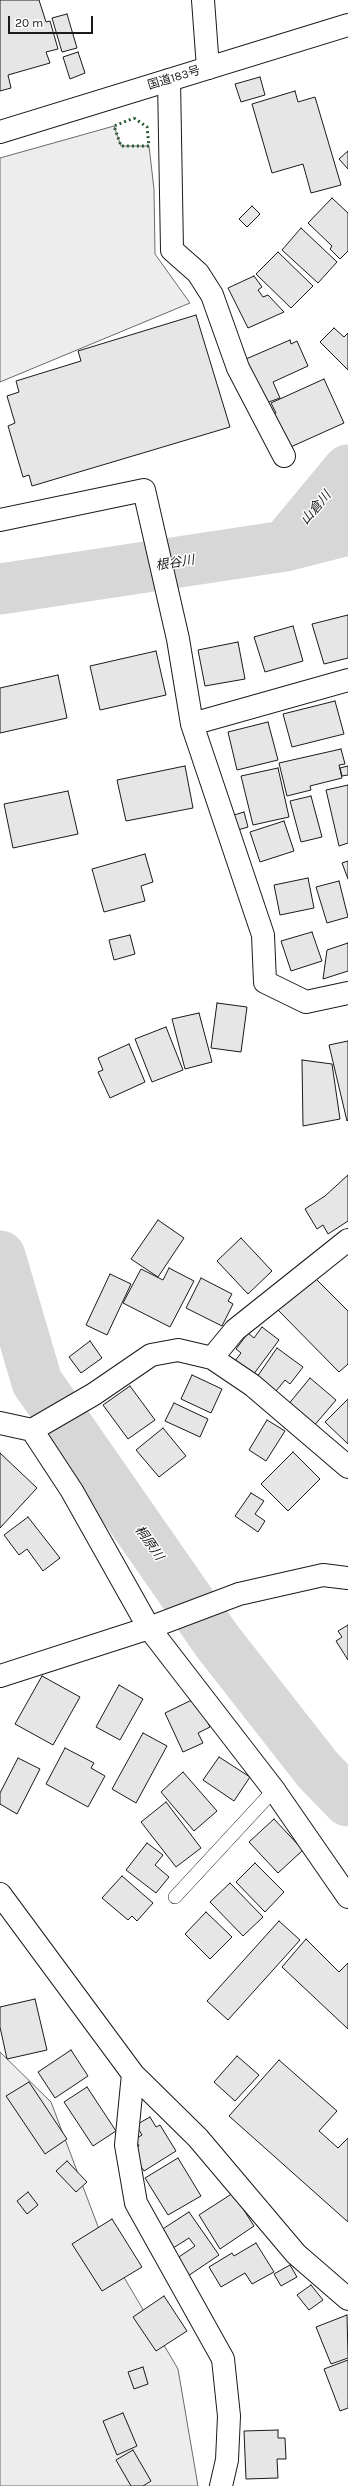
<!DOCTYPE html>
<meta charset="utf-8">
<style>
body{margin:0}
#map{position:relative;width:348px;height:2486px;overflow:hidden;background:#fff;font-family:Karla,sans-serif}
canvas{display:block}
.scale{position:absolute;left:8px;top:16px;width:85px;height:18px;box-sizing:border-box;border:2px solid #1a1a1a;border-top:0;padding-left:5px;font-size:12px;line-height:14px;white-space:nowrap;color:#1a1a1a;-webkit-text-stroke:3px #fff;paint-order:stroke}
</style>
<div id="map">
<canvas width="348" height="2486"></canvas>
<div class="scale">20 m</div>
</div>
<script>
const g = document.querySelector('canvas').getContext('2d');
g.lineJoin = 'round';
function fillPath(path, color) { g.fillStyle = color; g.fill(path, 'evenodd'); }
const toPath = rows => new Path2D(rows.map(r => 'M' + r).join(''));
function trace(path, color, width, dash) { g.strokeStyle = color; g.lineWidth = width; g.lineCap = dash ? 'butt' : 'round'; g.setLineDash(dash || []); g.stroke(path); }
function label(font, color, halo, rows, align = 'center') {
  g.font = font + ' Karla,"Noto Sans JP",sans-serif'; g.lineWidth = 3; g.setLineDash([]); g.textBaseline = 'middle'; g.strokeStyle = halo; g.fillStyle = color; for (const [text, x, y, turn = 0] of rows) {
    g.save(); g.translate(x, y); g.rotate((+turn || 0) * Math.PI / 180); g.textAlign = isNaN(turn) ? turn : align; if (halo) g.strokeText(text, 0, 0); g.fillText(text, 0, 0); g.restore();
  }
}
const built = toPath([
 [114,126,121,146,149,146,154,189,155,254,190,303,0,382,0,158,114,126],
 [0,2052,51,2102,105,2245,178,2369,198,2486,0,2486,0,2052]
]);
fillPath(built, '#ededed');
trace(built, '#6a6a6a', 1);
trace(toPath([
 [285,546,348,470],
 [0,589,285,546,348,530],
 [0,1256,37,1382,217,1641,318,1770,348,1801]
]), '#d7d7d7', 51);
const building = toPath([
 [0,0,39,0,46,22,50,21,58,49,46,52,50,63,8,75,11,88,0,91,0,0],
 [67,14,77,48,62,52,52,18,67,14],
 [78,52,85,73,70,79,63,57,78,52],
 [260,77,265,95,241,102,235,84,260,77],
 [295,91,298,102,315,97,341,185,311,193,303,164,272,173,252,104,295,91],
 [348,151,348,169,339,159,348,151],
 [332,198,348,213,348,251,340,259,330,249,332,246,308,223,332,198],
 [252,206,260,214,247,227,239,219,252,206],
 [301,228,337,262,318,283,282,250,301,228],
 [278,252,313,286,291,308,256,274,278,252],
 [254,276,262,287,258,290,263,297,268,295,284,312,248,328,228,288,254,276],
 [196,315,230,427,32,486,29,475,23,477,8,426,15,423,7,396,19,392,16,381,81,361,78,351,196,315],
 [334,328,344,337,348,333,348,370,320,342,334,328],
 [290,340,291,344,297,341,308,366,273,382,280,398,266,403,246,359,290,340],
 [324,379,344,423,284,450,269,416,276,413,271,403,324,379],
 [348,615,348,658,324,664,312,624,348,615],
 [293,626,303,661,265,672,254,637,293,626],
 [238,642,245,679,205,686,198,650,238,642],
 [156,651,166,695,100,710,90,666,156,651],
 [58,675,67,718,0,733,0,688,58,675],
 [335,701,344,734,292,747,283,714,335,701],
 [268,722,278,760,237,770,228,732,268,722],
 [341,749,345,764,339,765,342,778,310,786,311,790,287,796,279,763,341,749],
 [185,766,193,808,126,821,117,780,185,766],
 [348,766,348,775,342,776,340,768,348,766],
 [278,768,289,817,253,825,241,776,278,768],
 [348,785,348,843,339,846,326,790,348,785],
 [68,791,78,834,13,848,4,804,68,791],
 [311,796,322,837,301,842,290,801,311,796],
 [244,812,248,827,238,830,234,815,244,812],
 [284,821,294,851,260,862,250,832,284,821],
 [145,854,153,882,141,886,145,901,104,912,92,869,145,854],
 [348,861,348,879,342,863,348,861],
 [308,878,314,908,280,915,274,885,308,878],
 [339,881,348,917,327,923,316,887,339,881],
 [312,932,322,961,291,971,281,941,312,932],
 [130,935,135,954,114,960,109,940,130,935],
 [348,943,348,971,323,979,327,950,348,943],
 [217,1003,247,1007,241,1052,211,1048,217,1003],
 [199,1013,212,1062,185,1069,172,1019,199,1013],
 [166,1027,183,1070,152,1082,135,1039,166,1027],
 [348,1041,348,1120,347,1121,329,1045,348,1041],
 [129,1044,145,1082,110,1098,98,1072,103,1070,98,1058,129,1044],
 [302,1060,332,1064,340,1119,303,1126,302,1060],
 [348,1175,348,1221,328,1234,323,1225,317,1229,305,1209,325,1196,348,1175],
 [158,1220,184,1238,158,1277,131,1259,158,1220],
 [241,1238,272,1271,248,1294,217,1261,241,1238],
 [169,1268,194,1281,170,1327,123,1303,141,1269,163,1280,169,1268],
 [110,1274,131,1284,107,1335,86,1325,110,1274],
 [313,1276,348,1311,348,1364,339,1372,278,1310,313,1276],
 [201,1278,232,1294,228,1301,233,1304,222,1326,186,1308,201,1278],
 [262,1327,279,1340,253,1375,235,1361,241,1353,236,1349,248,1333,254,1338,262,1327],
 [90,1341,102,1358,81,1373,69,1357,90,1341],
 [277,1348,303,1367,290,1384,285,1380,276,1391,257,1377,277,1348],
 [192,1375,222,1389,211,1413,181,1399,192,1375],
 [310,1378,336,1400,313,1427,287,1406,310,1378],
 [130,1386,155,1420,128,1439,103,1405,130,1386],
 [348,1399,348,1444,325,1422,348,1399],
 [174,1403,208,1419,200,1437,165,1421,174,1403],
 [267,1420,285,1431,266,1461,249,1450,267,1420],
 [163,1428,186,1456,159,1477,136,1450,163,1428],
 [293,1452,320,1479,288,1511,261,1484,293,1452],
 [0,1453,37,1488,0,1528,0,1453],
 [251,1493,264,1501,255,1514,265,1521,258,1532,235,1516,251,1493],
 [28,1517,60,1558,43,1571,27,1549,19,1555,4,1535,28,1517],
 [348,1625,348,1660,336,1641,342,1637,338,1631,348,1625],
 [42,1676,80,1697,53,1745,15,1724,42,1676],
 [119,1685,143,1699,120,1740,96,1727,119,1685],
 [196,1698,210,1727,198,1733,203,1743,183,1752,165,1713,196,1698],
 [143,1733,167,1746,136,1803,112,1789,143,1733],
 [65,1748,94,1763,91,1768,105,1776,88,1807,46,1784,65,1748],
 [219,1757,250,1777,234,1801,203,1780,219,1757],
 [18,1758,40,1769,17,1814,0,1804,0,1793,18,1758],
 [183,1772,217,1811,194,1831,161,1792,183,1772],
 [166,1802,201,1848,176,1867,141,1822,166,1802],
 [274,1819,303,1850,278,1873,249,1842,274,1819],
 [147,1843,163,1855,155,1865,169,1877,156,1893,126,1870,147,1843],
 [255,1863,284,1892,265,1912,236,1882,255,1863],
 [122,1876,153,1903,137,1921,132,1916,128,1920,102,1898,122,1876],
 [230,1883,263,1917,243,1936,210,1902,230,1883],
 [206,1912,232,1937,210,1959,185,1934,206,1912],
 [279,1921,300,1940,228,2020,207,2001,279,1921],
 [306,1939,339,1972,348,1963,348,2029,282,1967,306,1939],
 [35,1999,47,2050,7,2059,0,2027,0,2007,35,1999],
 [71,2050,88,2076,55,2098,38,2072,71,2050],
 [237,2056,259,2075,235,2101,214,2082,237,2056],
 [279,2060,337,2111,319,2131,338,2148,348,2138,348,2222,229,2116,279,2060],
 [29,2082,67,2139,45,2154,6,2096,29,2082],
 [87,2087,116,2131,93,2146,64,2102,87,2087],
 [150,2117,156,2127,160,2125,176,2151,144,2171,133,2155,134,2149,139,2146,135,2139,142,2135,136,2125,150,2117],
 [178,2158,201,2196,168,2215,145,2178,178,2158],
 [67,2161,87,2182,76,2192,56,2171,67,2161],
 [28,2192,38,2205,27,2214,17,2201,28,2192],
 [233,2193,254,2226,220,2249,199,2215,233,2193],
 [189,2212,219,2255,188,2276,176,2259,195,2246,189,2238,170,2250,158,2232,189,2212],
 [112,2219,142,2267,102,2291,72,2244,112,2219],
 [256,2243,274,2272,252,2284,245,2273,221,2287,209,2267,232,2253,234,2256,256,2243],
 [290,2265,297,2277,281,2286,274,2274,290,2265],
 [311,2285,323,2300,309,2310,297,2295,311,2285],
 [164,2296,187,2331,156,2351,133,2317,164,2296],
 [347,2315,348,2358,331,2364,316,2327,347,2315],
 [348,2360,348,2408,340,2411,324,2369,348,2360],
 [143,2367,148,2384,134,2389,128,2372,143,2367],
 [123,2413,137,2446,117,2455,103,2421,123,2413],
 [278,2430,278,2438,285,2438,286,2459,277,2459,278,2478,246,2479,244,2431,278,2430],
 [133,2450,151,2481,143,2486,131,2486,116,2460,133,2450]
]);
fillPath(building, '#e6e6e6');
trace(building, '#1a1a1a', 1);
const service = toPath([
 [175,1897,274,1790]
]);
const minor = toPath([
 [203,0,208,68],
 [169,80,172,250,198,273,212,295,238,368,284,456],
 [0,520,144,490,178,639,192,724,263,935,265,982,306,1002,348,993],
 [192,724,348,680],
 [212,1358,235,1330,348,1240],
 [0,1423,32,1430,94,1394,151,1355,178,1350,212,1358,252,1385,348,1467],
 [32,1430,72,1491,149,1628,274,1790,348,1897],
 [0,1894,133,2074,198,2138,296,2254,348,2299],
 [133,2074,126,2145,136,2203,223,2359,229,2416,227,2460,221,2486]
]);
const tertiary = toPath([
 [0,1676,149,1628,239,1594,323,1575,348,1578]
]);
const trunk = toPath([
 [0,132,348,25]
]);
trace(service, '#1a1a1a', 14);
trace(minor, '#1a1a1a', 24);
trace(tertiary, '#1a1a1a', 24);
trace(trunk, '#1a1a1a', 24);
trace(service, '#fff', 13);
trace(minor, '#fff', 22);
trace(tertiary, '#fff', 22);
trace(trunk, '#fff', 22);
trace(toPath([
 [134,118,147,127,149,146,121,146,114,126,134,118]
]), '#2b5a34', 3, [2, 3]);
label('12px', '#1a1a1a', '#fff', [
 ["国道183号",174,78,-17]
]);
label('italic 13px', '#1a1a1a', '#fff', [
 ["山倉川",316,508,-50],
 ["根谷川",175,563,-9],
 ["桐原川",149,1543,55]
]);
</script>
